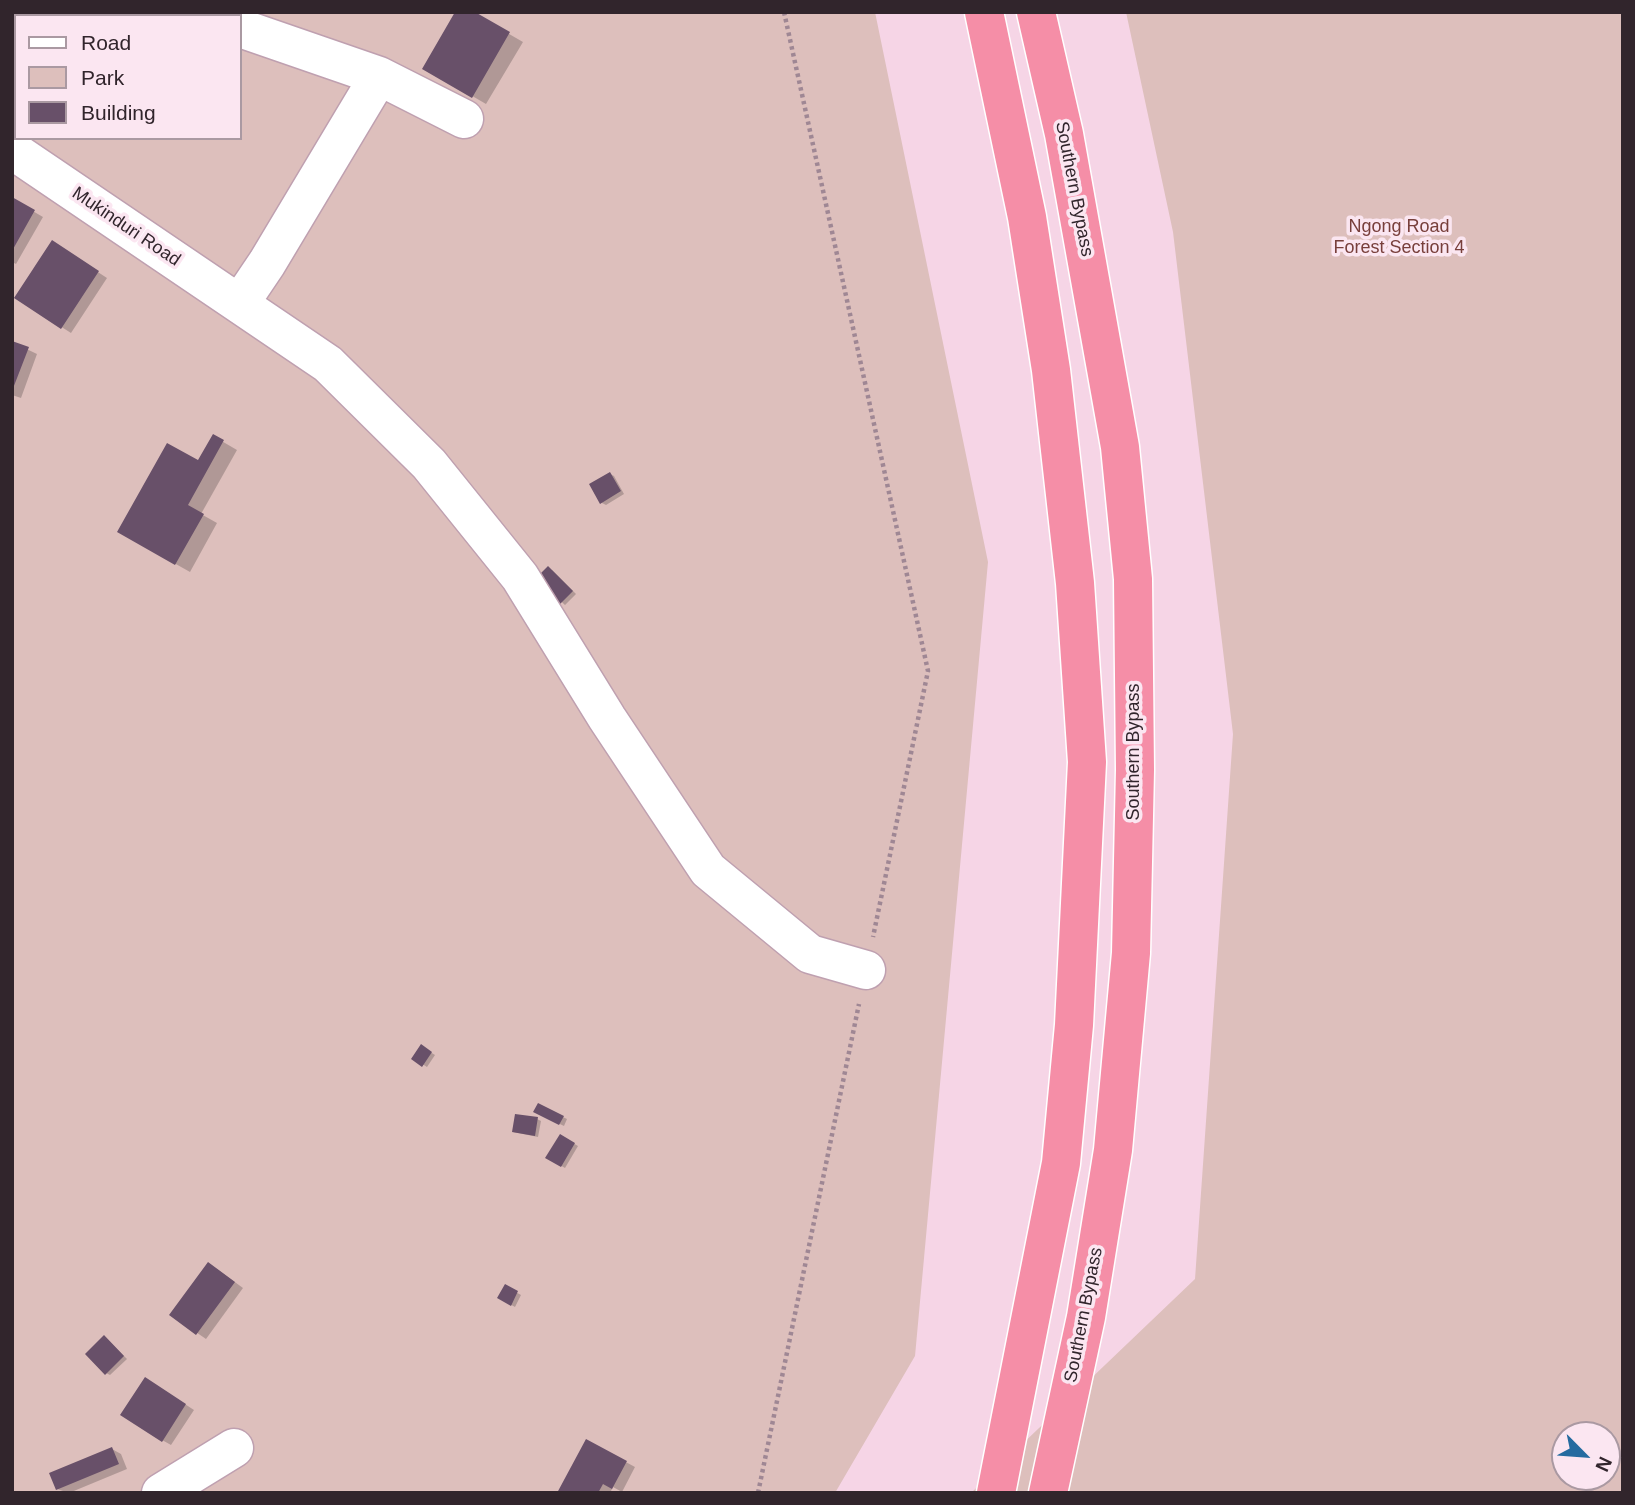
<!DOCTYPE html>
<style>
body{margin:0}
#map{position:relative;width:1635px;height:1505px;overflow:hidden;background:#f6d5e6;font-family:Arial,sans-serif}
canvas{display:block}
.frame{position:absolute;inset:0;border:14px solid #31252c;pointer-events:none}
.legend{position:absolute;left:14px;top:14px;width:228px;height:126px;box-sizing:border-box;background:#fbe6f1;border:2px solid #aa99a2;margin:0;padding:9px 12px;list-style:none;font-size:21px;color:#31252c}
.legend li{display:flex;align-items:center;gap:14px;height:35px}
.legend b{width:35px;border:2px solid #aa99a2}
.north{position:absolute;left:1551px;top:1421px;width:70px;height:70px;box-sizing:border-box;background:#fbe6f1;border:2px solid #aa99a2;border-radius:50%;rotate:115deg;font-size:19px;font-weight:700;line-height:28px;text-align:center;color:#31252c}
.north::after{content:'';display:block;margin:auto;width:24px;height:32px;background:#256ba0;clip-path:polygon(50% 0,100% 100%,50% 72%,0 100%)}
</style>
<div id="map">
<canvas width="1635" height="1505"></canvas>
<div class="frame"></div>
<ul class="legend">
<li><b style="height:9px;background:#fff"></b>Road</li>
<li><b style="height:19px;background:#ddbfbc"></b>Park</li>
<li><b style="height:19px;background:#685069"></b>Building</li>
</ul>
<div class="north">N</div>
</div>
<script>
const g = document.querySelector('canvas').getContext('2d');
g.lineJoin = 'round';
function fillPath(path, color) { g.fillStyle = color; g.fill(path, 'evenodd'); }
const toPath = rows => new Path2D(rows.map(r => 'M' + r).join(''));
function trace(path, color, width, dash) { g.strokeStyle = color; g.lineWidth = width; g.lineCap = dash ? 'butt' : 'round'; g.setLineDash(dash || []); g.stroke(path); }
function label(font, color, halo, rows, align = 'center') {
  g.font = font + ' Arial,sans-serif'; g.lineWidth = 7; g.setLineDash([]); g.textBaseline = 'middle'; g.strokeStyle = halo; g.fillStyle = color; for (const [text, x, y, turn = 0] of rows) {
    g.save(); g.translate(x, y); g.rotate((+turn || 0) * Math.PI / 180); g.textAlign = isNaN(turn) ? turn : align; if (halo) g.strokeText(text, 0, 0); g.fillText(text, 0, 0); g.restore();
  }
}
fillPath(toPath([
 [12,12,875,12,988,562,915,1356,835,1493,12,1493],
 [16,16,240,16,240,138,16,138],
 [1126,12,1623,12,1623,1493,971,1493,1195,1279,1233,734,1173,232],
 [1565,1435,1607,1435,1607,1477,1565,1477]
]), '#ddbfbc');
fillPath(toPath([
 [471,12,523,42,486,104,424,68],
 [12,199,43,217,16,264,12,262],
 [61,248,107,278,71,333,16,298],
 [12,342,37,354,21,398,12,395],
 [213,436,237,450,201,514,217,523,190,572,119,532,199,462],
 [610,474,614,476,624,494,606,505,602,503],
 [552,570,576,594,565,605,537,579],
 [422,1047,435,1055,427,1067,413,1058],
 [538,1105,567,1119,564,1126,535,1112],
 [537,1119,541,1121,538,1137,513,1132],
 [561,1136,578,1146,565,1168,548,1158],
 [217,1269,243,1288,206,1339,171,1315],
 [505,1286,521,1295,515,1307,499,1298],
 [105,1337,127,1359,110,1375,106,1373],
 [154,1384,194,1410,171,1445,162,1440],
 [587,1441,635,1467,622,1492,613,1487,610,1493,559,1493],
 [112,1449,121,1454,127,1469,69,1493,57,1489]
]), '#0003');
fillPath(toPath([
 [455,12,475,12,510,32,472,98,422,69],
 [12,197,35,210,12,251],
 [52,240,99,271,61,329,14,298],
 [12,341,29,347,12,391],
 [213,434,224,440,188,505,204,514,175,565,117,532,167,443,198,460],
 [610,472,621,491,600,504,589,484],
 [548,566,573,591,560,604,535,579],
 [421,1044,432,1052,422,1067,411,1059],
 [538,1103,564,1116,559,1125,533,1112],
 [515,1114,538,1117,535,1136,512,1132],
 [560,1134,575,1143,561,1167,545,1158],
 [208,1262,235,1282,196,1335,169,1315],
 [505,1284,518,1291,511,1306,497,1298],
 [104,1335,124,1356,105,1375,85,1354],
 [145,1377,186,1404,162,1442,120,1415],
 [586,1439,627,1461,612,1489,603,1484,598,1493,557,1493],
 [112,1447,119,1464,56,1490,49,1473]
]), '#685069');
const minor = toPath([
 [193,12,203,16],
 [240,28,379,76,464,119],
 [12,150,328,364,429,464,520,577,607,718,708,870,810,954,866,970],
 [240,303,267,263,379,76],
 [161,1493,234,1448]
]);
const highway = toPath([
 [984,12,1027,217,1051,370,1075,583,1087,762,1074,1025,1061,1163,996,1493],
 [1036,12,1064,134,1120,447,1133,579,1135,770,1131,953,1113,1150,1086,1317,1048,1493]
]);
trace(minor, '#bfa0b0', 41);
trace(highway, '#fff', 41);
trace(toPath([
 [784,12,928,671,873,937],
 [758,1493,859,1004]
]), '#9f8794', 4.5, [3.5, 3.5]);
trace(minor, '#fff', 38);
trace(highway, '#f58ea7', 38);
label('18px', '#31252c', '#fbe6f1', [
 ["Southern Bypass",1074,189,79],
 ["Mukinduri Road",126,227,34],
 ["Southern Bypass",1134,752,-90],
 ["Southern Bypass",1084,1315,-79]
]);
label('18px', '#783f3b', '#fbe6f1', [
 ["Ngong Road",1399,227],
 ["Forest Section 4",1399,248]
]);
</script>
